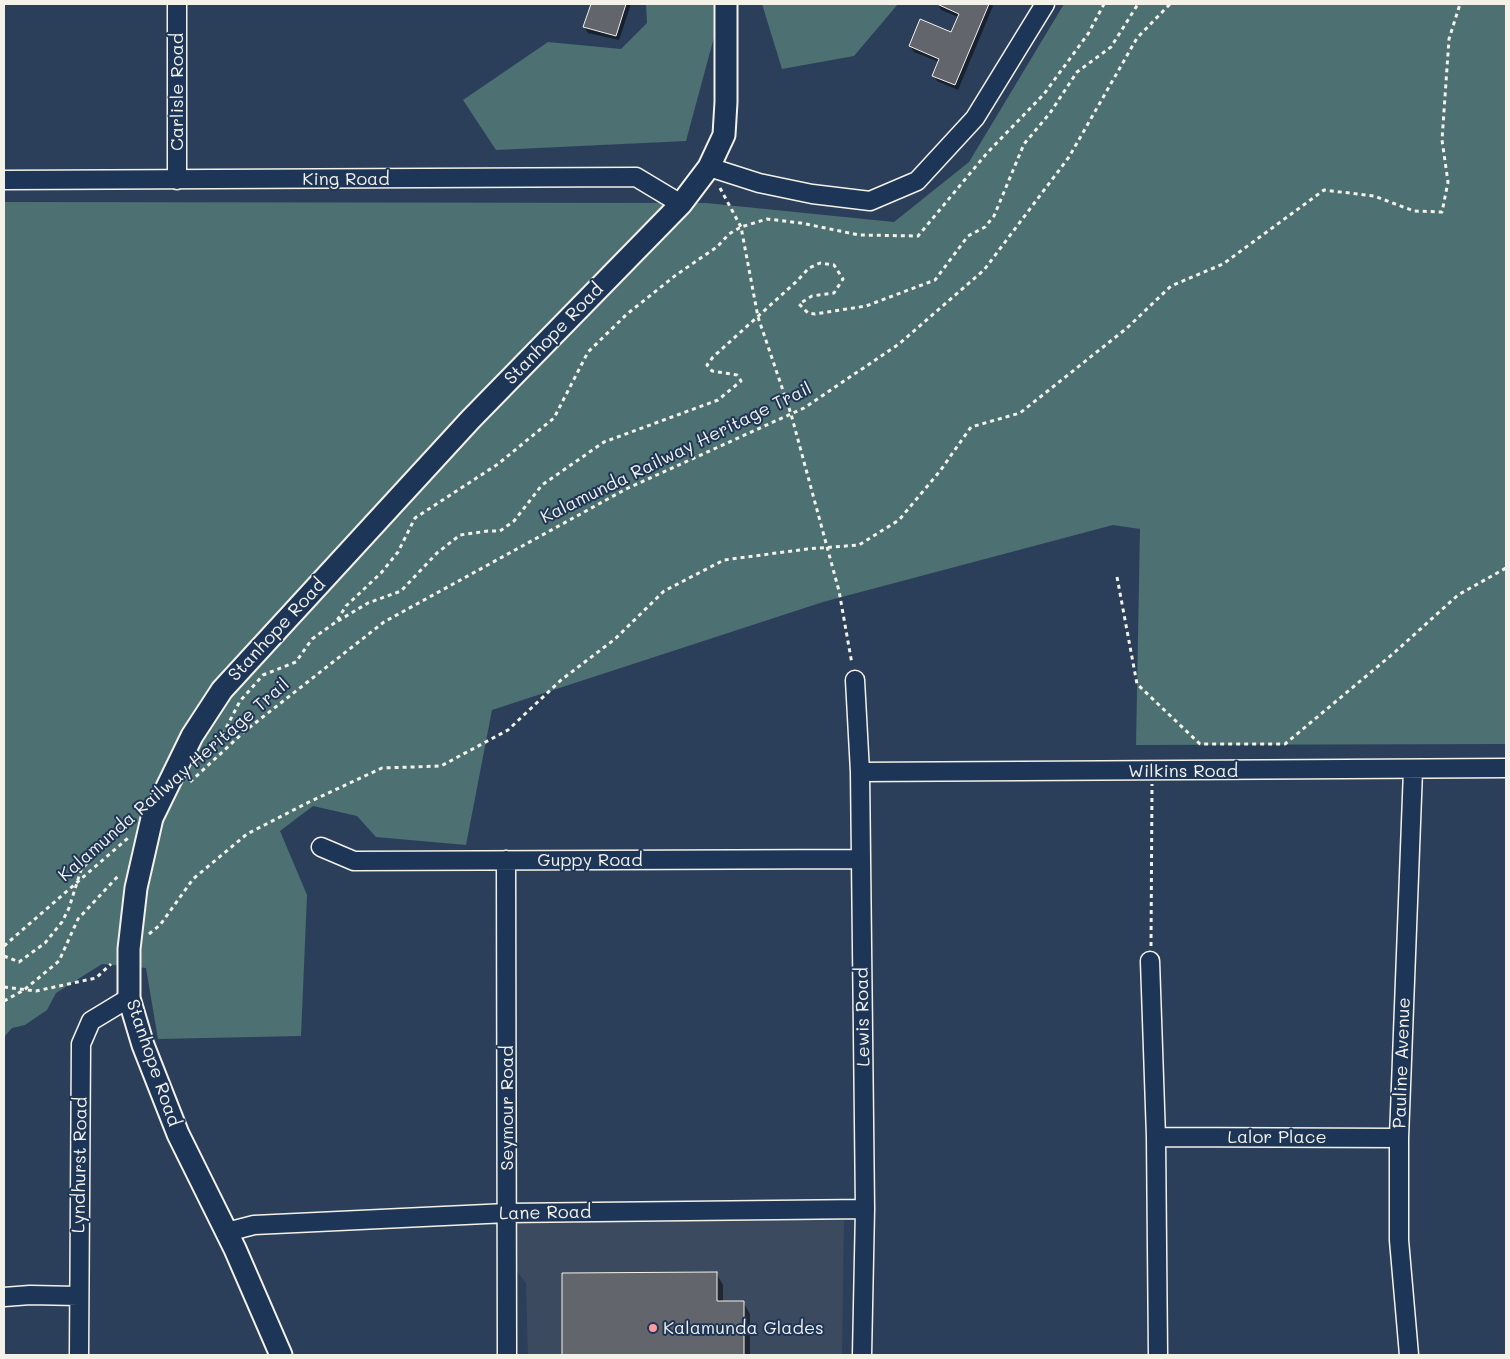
<!DOCTYPE html>
<style>
body{margin:0}
#map{position:relative;width:1510px;height:1359px;overflow:hidden;background:#2b3f5b;font-family:Mali,sans-serif}
canvas{display:block}
.frame{position:absolute;inset:0;border:5px solid #f4f1e8;pointer-events:none}
</style>
<div id="map">
<canvas width="1510" height="1359"></canvas>
<div class="frame"></div>
</div>
<script>
const g = document.querySelector('canvas').getContext('2d');
g.lineJoin = 'round';
function fillPath(path, color) { g.fillStyle = color; g.fill(path, 'evenodd'); }
const toPath = rows => new Path2D(rows.map(r => 'M' + r).join(''));
function trace(path, color, width, dash) { g.strokeStyle = color; g.lineWidth = width; g.lineCap = dash ? 'butt' : 'round'; g.setLineDash(dash || []); g.stroke(path); }
function label(font, color, halo, rows, align = 'center') {
  g.font = font + ' Mali,sans-serif'; g.lineWidth = 4; g.setLineDash([]); g.textBaseline = 'middle'; g.strokeStyle = halo; g.fillStyle = color; for (const [text, x, y, turn = 0] of rows) {
    g.save(); g.translate(x, y); g.rotate((+turn || 0) * Math.PI / 180); g.textAlign = isNaN(turn) ? turn : align; if (halo) g.strokeText(text, 0, 0); g.fillText(text, 0, 0); g.restore();
  }
}
fillPath(toPath([
 [844,1220,842,1355,528,1355,526,1283,515,1269,513,1221]
]), '#3c4a60');
fillPath(toPath([
 [646,4,723,4,686,141,496,150,463,100,548,42,621,49,647,23],
 [762,4,898,4,854,56,782,69],
 [1064,4,1506,4,1506,744,1136,745,1140,529,1113,525,823,602,492,710,466,845,376,837,357,816,313,806,280,831,307,895,301,1036,158,1039,146,968,102,964,56,993,47,1010,25,1025,12,1028,4,1037,4,202,706,203,894,222,969,162]
]), '#4d7072');
fillPath(toPath([
 [593,4,631,4,619,40,588,33,584,27],
 [938,4,991,4,993,6,958,90,937,81,933,75,939,62,914,52,910,46,952,34,958,17,941,10],
 [716,1273,723,1285,723,1303,743,1302,750,1314,750,1355,564,1355,563,1274]
]), '#0007');
const building = toPath([
 [591,4,626,4,616,36,583,27,591,4],
 [937,4,989,4,955,85,932,76,939,59,909,46,920,19,951,32,959,14,937,4],
 [717,1272,717,1301,744,1301,744,1355,562,1355,562,1273,717,1272]
]);
fillPath(building, '#63656d');
trace(building, '#f4f1e8', 1);
const minor = toPath([
 [709,167,759,183,812,194,870,201,917,181,975,118,1045,4],
 [4,180,636,177,681,204],
 [177,180,177,4],
 [855,680,860,772,861,859,865,1209,862,1355],
 [860,772,1506,768],
 [321,847,354,861,861,859],
 [506,860,507,1355],
 [1150,961,1156,1137,1158,1355],
 [1156,1137,1399,1138],
 [227,1232,254,1225,507,1213,865,1209],
 [4,1297,30,1295,78,1296],
 [79,1355,81,1044,91,1021,129,998],
 [1409,1355,1399,1240,1399,1138,1413,770]
]);
const tertiary = toPath([
 [281,1355,235,1249,178,1134,143,1045,129,998,129,949,136,888,152,818,192,736,222,690,471,419,681,204,709,167,724,135,726,102,726,4]
]);
trace(minor, '#f4f1e8', 21);
trace(tertiary, '#f4f1e8', 25);
trace(toPath([
 [720,188,741,227,758,317,791,414,839,591,852,664],
 [1117,577,1137,684,1200,744,1285,744,1395,652,1458,595,1506,568],
 [338,621,368,603,401,591,437,553,460,535,488,531,500,531,514,521,542,485,604,442,718,400,741,381,737,375,712,371,707,365,713,357,797,281,809,268,820,263,834,265,843,279,834,293,812,296,799,304,808,313,815,314,866,306,935,280,968,236,985,227,994,216,1024,144,1050,113,1077,72,1111,47,1138,4],
 [202,759,222,736,240,701,263,675,296,662,312,639,336,622,346,606,381,573,398,552,415,518,498,464,554,418,588,352,627,314,676,275,717,247,729,234,741,227,767,219,801,223,859,235,918,236,987,153,1044,94,1088,34,1104,4],
 [190,782,245,731,384,622,626,489,804,408,899,344,984,270,1069,157,1137,38,1170,4],
 [149,934,160,925,193,879,247,834,309,802,382,768,441,766,508,730,561,680,615,639,664,591,724,560,807,549,859,545,899,520,940,471,971,427,1020,413,1127,328,1171,286,1223,264,1324,190,1374,196,1414,211,1442,212,1448,182,1442,140,1449,39,1460,4],
 [4,946,128,838],
 [1151,946,1152,784],
 [4,956,19,962,45,943,62,922,69,908,81,870,115,832,133,818],
 [4,987,36,991,96,978,111,964],
 [4,1001,24,990,59,961,78,919,120,874]
]), '#f4f1e8', 3, [4, 4]);
trace(minor, '#1d3557', 18);
trace(tertiary, '#1d3557', 21);
for (const [x, y, r, color] of [
 [653,1328,5,"#ff9aa2"]
]) { const dot = new Path2D(); dot.arc(x, y, r, 0, 2 * Math.PI); g.fillStyle = color; g.fill(dot); trace(dot, '#1d3557', 2); }
label('18px', '#f4f1e8', '#1d3557', [
 ["Carlisle Road",177,92,-90],
 ["King Road",346,179],
 ["Stanhope Road",554,334,-46],
 ["Kalamunda Railway Heritage Trail",676,453,-26],
 ["Stanhope Road",277,630,-47],
 ["Wilkins Road",1183,771],
 ["Kalamunda Railway Heritage Trail",174,780,-41],
 ["Guppy Road",590,860],
 ["Lewis Road",863,1017,-91],
 ["Stanhope Road",153,1063,71],
 ["Pauline Avenue",1402,1063,-88],
 ["Seymour Road",507,1108,-90],
 ["Lalor Place",1277,1137],
 ["Lyndhurst Road",80,1165,-89],
 ["Lane Road",545,1213,-1]
]);
label('18px', '#f4f1e8', '#1d3557', [
 ["Kalamunda Glades",663,1328]
], 'left');
</script>
